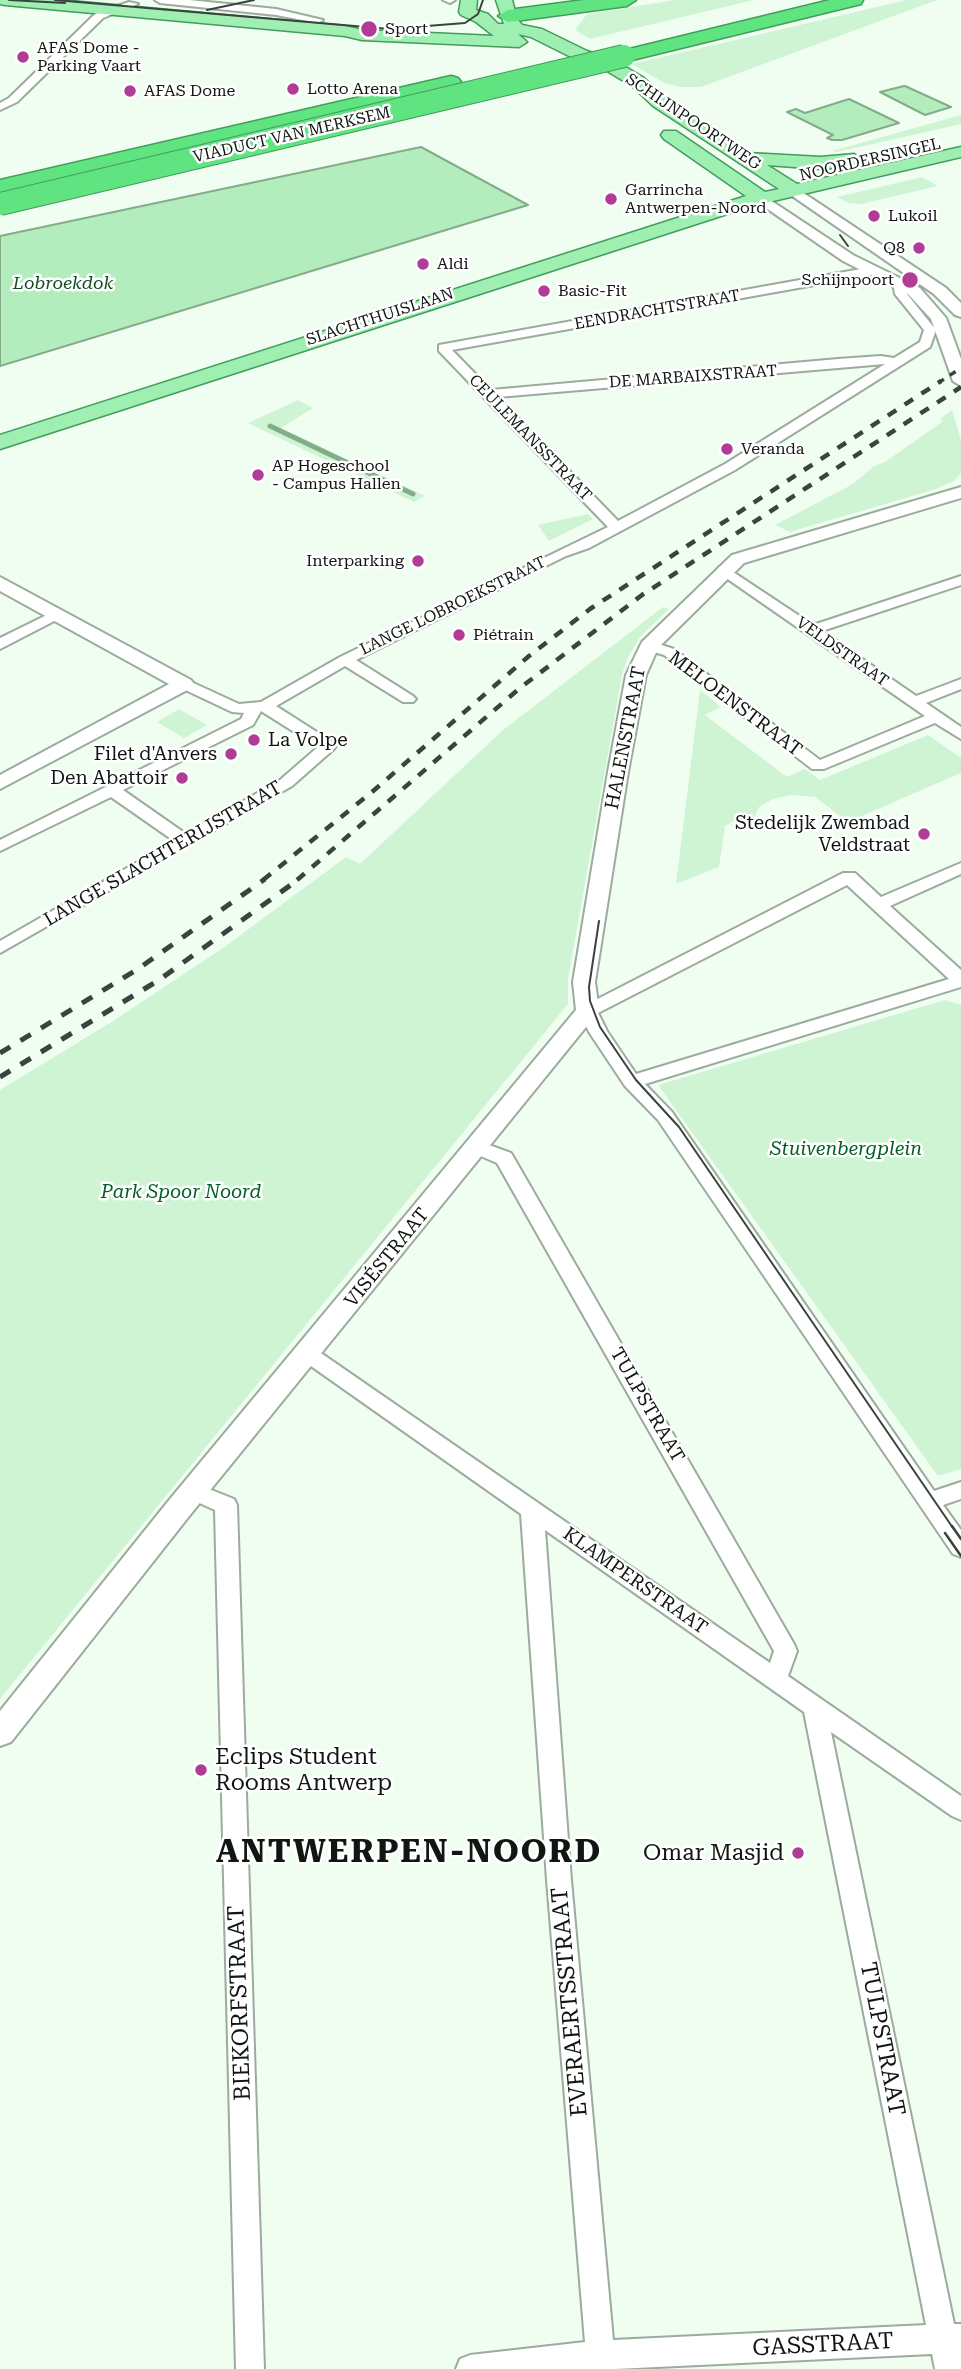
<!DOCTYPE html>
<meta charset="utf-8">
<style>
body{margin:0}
canvas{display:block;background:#f0fef2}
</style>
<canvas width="961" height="2369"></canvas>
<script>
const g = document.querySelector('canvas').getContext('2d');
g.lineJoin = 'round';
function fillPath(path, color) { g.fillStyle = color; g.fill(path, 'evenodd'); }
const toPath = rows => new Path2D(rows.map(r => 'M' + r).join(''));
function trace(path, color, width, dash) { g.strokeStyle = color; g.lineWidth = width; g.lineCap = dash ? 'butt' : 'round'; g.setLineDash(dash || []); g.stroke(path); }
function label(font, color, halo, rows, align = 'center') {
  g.font = font + ' "Roboto Serif",serif'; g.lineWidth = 5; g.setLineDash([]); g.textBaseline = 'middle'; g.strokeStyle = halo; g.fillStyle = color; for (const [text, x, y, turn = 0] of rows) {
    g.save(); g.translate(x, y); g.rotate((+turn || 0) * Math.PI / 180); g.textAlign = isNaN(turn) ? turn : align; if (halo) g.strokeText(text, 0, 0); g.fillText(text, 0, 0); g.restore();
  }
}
fillPath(toPath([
 [675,0,754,0,590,39,575,30,587,14],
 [907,0,937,0,701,87,681,87,664,83,632,64],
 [961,115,961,124,837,152,832,151],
 [922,177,938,186,861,204,849,203,837,197],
 [298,400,313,408,281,428,425,496,414,502,248,423],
 [952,410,961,440,961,473,954,481,936,489,790,532,775,525,853,484,874,466,885,462,942,422,941,418],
 [588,514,593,519,549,541,538,525],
 [663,607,669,609,640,637,627,659,622,675,568,979,568,1004,0,1699,0,1090,113,1021,223,948,346,857,360,864,503,730],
 [700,690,721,707,705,715,787,777,805,769,820,780,928,735,961,758,961,773,848,822,815,797,791,795,773,799,759,807,754,818,737,819,725,826,719,867,676,884],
 [179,709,207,725,184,738,157,722],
 [945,1000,961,1005,961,1469,938,1476,658,1085]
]), '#cef4d4');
const water = toPath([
 [904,86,905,86,951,107,925,115,880,92,904,86],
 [849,99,899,123,842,140,832,140,827,138,833,135,787,112,796,109,805,113,849,99],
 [421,147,528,205,0,366,0,236,421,147]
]);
fillPath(water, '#b4edbd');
trace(water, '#83ac89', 2);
trace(toPath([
 [270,426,413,494]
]), '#83ac89', 5);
const minor = toPath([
 [155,0,189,0,276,9,323,20,318,23,276,15,160,3,155,0],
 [443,0,455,0,450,3,443,0],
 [129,2,138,4,103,18,17,102,0,110,0,103,9,98,95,14,129,2],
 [872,267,876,268,876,274,452,350,491,390,838,359,881,356,894,358,920,342,924,330,895,294,893,283,899,279,903,280,907,294,936,330,930,347,735,470,589,548,566,556,356,660,413,696,416,699,413,702,403,702,345,666,276,706,334,743,336,746,334,749,292,786,0,953,0,941,174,841,111,797,0,851,0,840,241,719,244,713,232,712,179,687,176,684,179,681,189,681,239,704,261,702,340,657,608,527,439,351,439,345,872,267],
 [885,364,725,464,618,521,498,397,885,364],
 [261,711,318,747,280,780,186,834,123,790,253,725,261,711],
 [724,566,813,625,961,576,961,585,822,631,916,696,961,679,961,689,926,703,961,727,961,739,935,723,824,769,812,769,664,655,644,649,641,646,649,641,674,649,820,760,925,716,719,573,717,570,719,567,724,566],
 [57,610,64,614,62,617,0,649,0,638,57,610],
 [961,863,961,874,890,906,961,970,961,987,645,1084,672,1112,934,1491,961,1482,961,1499,943,1505,961,1530,961,1557,953,1554,658,1120,625,1086,589,1032,579,1011,582,1007,843,873,855,873,881,897,961,863],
 [847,885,949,979,636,1074,607,1031,598,1013,847,885],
 [478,1141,511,1153,514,1158,794,1644,797,1651,788,1676,961,1796,961,1820,952,1816,831,1732,954,2324,961,2324,961,2369,935,2369,932,2354,615,2369,456,2369,460,2359,470,2355,585,2342,547,1880,521,1514,301,1359,298,1354,301,1349,308,1346,315,1349,770,1663,774,1651,497,1163,471,1152,469,1147,471,1142,478,1141],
 [545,1530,804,1712,926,2325,613,2340,571,1880,545,1530],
 [194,1483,234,1499,237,1505,264,2369,236,2369,215,1510,186,1497,183,1491,186,1485,194,1483]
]);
const tertiary = toPath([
 [793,186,946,288,961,303,961,317,955,315,934,294,788,193,786,190,788,187,793,186],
 [761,194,853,255,920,288,946,318,961,359,961,386,953,381,931,319,908,294,843,261,756,201,754,198,756,195,761,194],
 [961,487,961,498,744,563,658,648,646,675,628,772,595,982,599,1011,190,1515,11,1742,0,1746,0,1711,170,1499,576,1010,573,982,608,772,626,675,642,642,732,555,961,487],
 [0,577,191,680,194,684,191,688,0,789,0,775,169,684,0,591,0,577]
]);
const primary = toPath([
 [0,0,59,0,345,26,362,30,494,36,476,22,461,15,459,12,461,0,477,0,476,10,488,14,498,24,504,24,496,0,512,0,517,19,522,25,542,29,587,51,614,60,644,78,665,98,748,153,821,157,854,154,863,160,854,166,821,169,767,165,797,184,961,147,961,157,752,206,0,449,0,435,746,196,664,139,661,135,664,131,676,131,765,192,779,189,653,106,632,86,602,68,575,59,531,37,518,34,527,42,519,47,362,40,345,36,5,5,0,4,0,0]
]);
const motorway = toPath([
 [584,0,636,0,627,6,508,22,498,16,508,10,584,0],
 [830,0,863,0,861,4,624,62,617,60,614,56,617,52,830,0],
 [451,76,458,78,461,82,458,86,0,194,0,180,451,76]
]);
trace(minor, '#9bac9d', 4);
trace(tertiary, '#9bac9d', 4);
trace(primary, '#439c5a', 3);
trace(motorway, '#439c5a', 3);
fillPath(minor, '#fff');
fillPath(tertiary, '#fff');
fillPath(primary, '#9fefb3');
fillPath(motorway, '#5fe481');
trace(toPath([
 [9,0,65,3],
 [55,0,389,29,465,23,478,14,483,0],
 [207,10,254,0],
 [840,235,848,246],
 [599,921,589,987,590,1001,600,1027,636,1080,679,1127,953,1528]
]), '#3b433d', 2);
trace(toPath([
 [952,1526,961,1539],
 [945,1533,961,1556]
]), '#3b433d', 2.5);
trace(toPath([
 [938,383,961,368]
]), '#3b433d', 3.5, [7, 7]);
trace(toPath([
 [263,880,372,792,529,656,590,609,941,381],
 [297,880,520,688,642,595,961,387]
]), '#3b433d', 4.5, [10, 10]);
trace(toPath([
 [0,1053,138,969,265,879],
 [0,1077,159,980,299,879]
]), '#3b433d', 5, [12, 12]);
const motorwayBridge = toPath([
 [0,204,624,56]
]);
trace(motorwayBridge, '#439c5a', 24, []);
trace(motorwayBridge, '#5fe481', 22);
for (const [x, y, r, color] of [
 [369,29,9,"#b03c96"],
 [23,57,7,"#b03c96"],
 [293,89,7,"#b03c96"],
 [130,91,7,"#b03c96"],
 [611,199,7,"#b03c96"],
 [874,216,7,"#b03c96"],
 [919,248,7,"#b03c96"],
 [423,264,7,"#b03c96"],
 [910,280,9,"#b03c96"],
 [544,291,7,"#b03c96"],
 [727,449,7,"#b03c96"],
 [258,475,7,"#b03c96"],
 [418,561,7,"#b03c96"],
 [459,635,7,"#b03c96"],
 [254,740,7,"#b03c96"],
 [231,754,7,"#b03c96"],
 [182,778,7,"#b03c96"],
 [924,834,7,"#b03c96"],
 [201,1770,7,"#b03c96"],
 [798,1853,7,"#b03c96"]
]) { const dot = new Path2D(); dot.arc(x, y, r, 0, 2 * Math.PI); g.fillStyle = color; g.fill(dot); trace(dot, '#fff', 2.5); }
label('16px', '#101611', '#fff', [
 ["Sport",385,29],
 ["AFAS Dome -",37,48],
 ["Parking Vaart",37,66],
 ["Lotto Arena",307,89],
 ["AFAS Dome",144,91],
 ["Garrincha",625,190],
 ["Antwerpen-Noord",625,208],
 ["Lukoil",888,216],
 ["Q8",905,248,"right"],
 ["Aldi",437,264],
 ["Schijnpoort",894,280,"right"],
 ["Basic-Fit",558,291],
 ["Veranda",741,449],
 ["AP Hogeschool",272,466],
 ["- Campus Hallen",272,484],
 ["Interparking",404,561,"right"],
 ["Piétrain",473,635]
], 'left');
label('16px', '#101611', '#fff', [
 ["SCHIJNPOORTWEG",693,122,34],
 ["VIADUCT VAN MERKSEM",292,135,-13],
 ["NOORDERSINGEL",870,160,-13],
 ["EENDRACHTSTRAAT",657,310,-10],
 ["SLACHTHUISLAAN",380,317,-18],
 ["DE MARBAIXSTRAAT",693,377,-4],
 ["CEULEMANSSTRAAT",530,438,46],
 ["LANGE LOBROEKSTRAAT",453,606,-26],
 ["VELDSTRAAT",842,652,35]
]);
label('italic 18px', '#104e23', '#fff', [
 ["Lobroekdok",63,284]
]);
label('19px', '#101611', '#fff', [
 ["MELOENSTRAAT",735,704,37],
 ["HALENSTRAAT",626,738,-79],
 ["LANGE SLACHTERIJSTRAAT",163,854,-30],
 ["VISÉSTRAAT",387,1258,-51],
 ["TULPSTRAAT",647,1405,60],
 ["KLAMPERSTRAAT",635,1581,35]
]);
label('19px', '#101611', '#fff', [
 ["La Volpe",268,740,"left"],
 ["Filet d'Anvers",217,754],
 ["Den Abattoir",168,778],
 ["Stedelijk Zwembad",910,823],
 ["Veldstraat",910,845]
], 'right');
label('italic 19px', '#005d26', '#fff', [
 ["Stuivenbergplein",846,1149],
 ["Park Spoor Noord",181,1192]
]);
label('23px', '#101611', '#fff', [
 ["Eclips Student",215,1757],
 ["Rooms Antwerp",215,1783],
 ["Omar Masjid",784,1853,"right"]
], 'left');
label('23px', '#101611', '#fff', [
 ["EVERAERTSSTRAAT",570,2002,-95],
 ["BIEKORFSTRAAT",240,2003,-92],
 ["TULPSTRAAT",882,2039,79],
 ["GASSTRAAT",823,2345,-3]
]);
g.letterSpacing = '2px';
label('bold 32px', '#101611', '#fff', [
 ["ANTWERPEN-NOORD",409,1853]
]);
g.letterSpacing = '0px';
</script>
